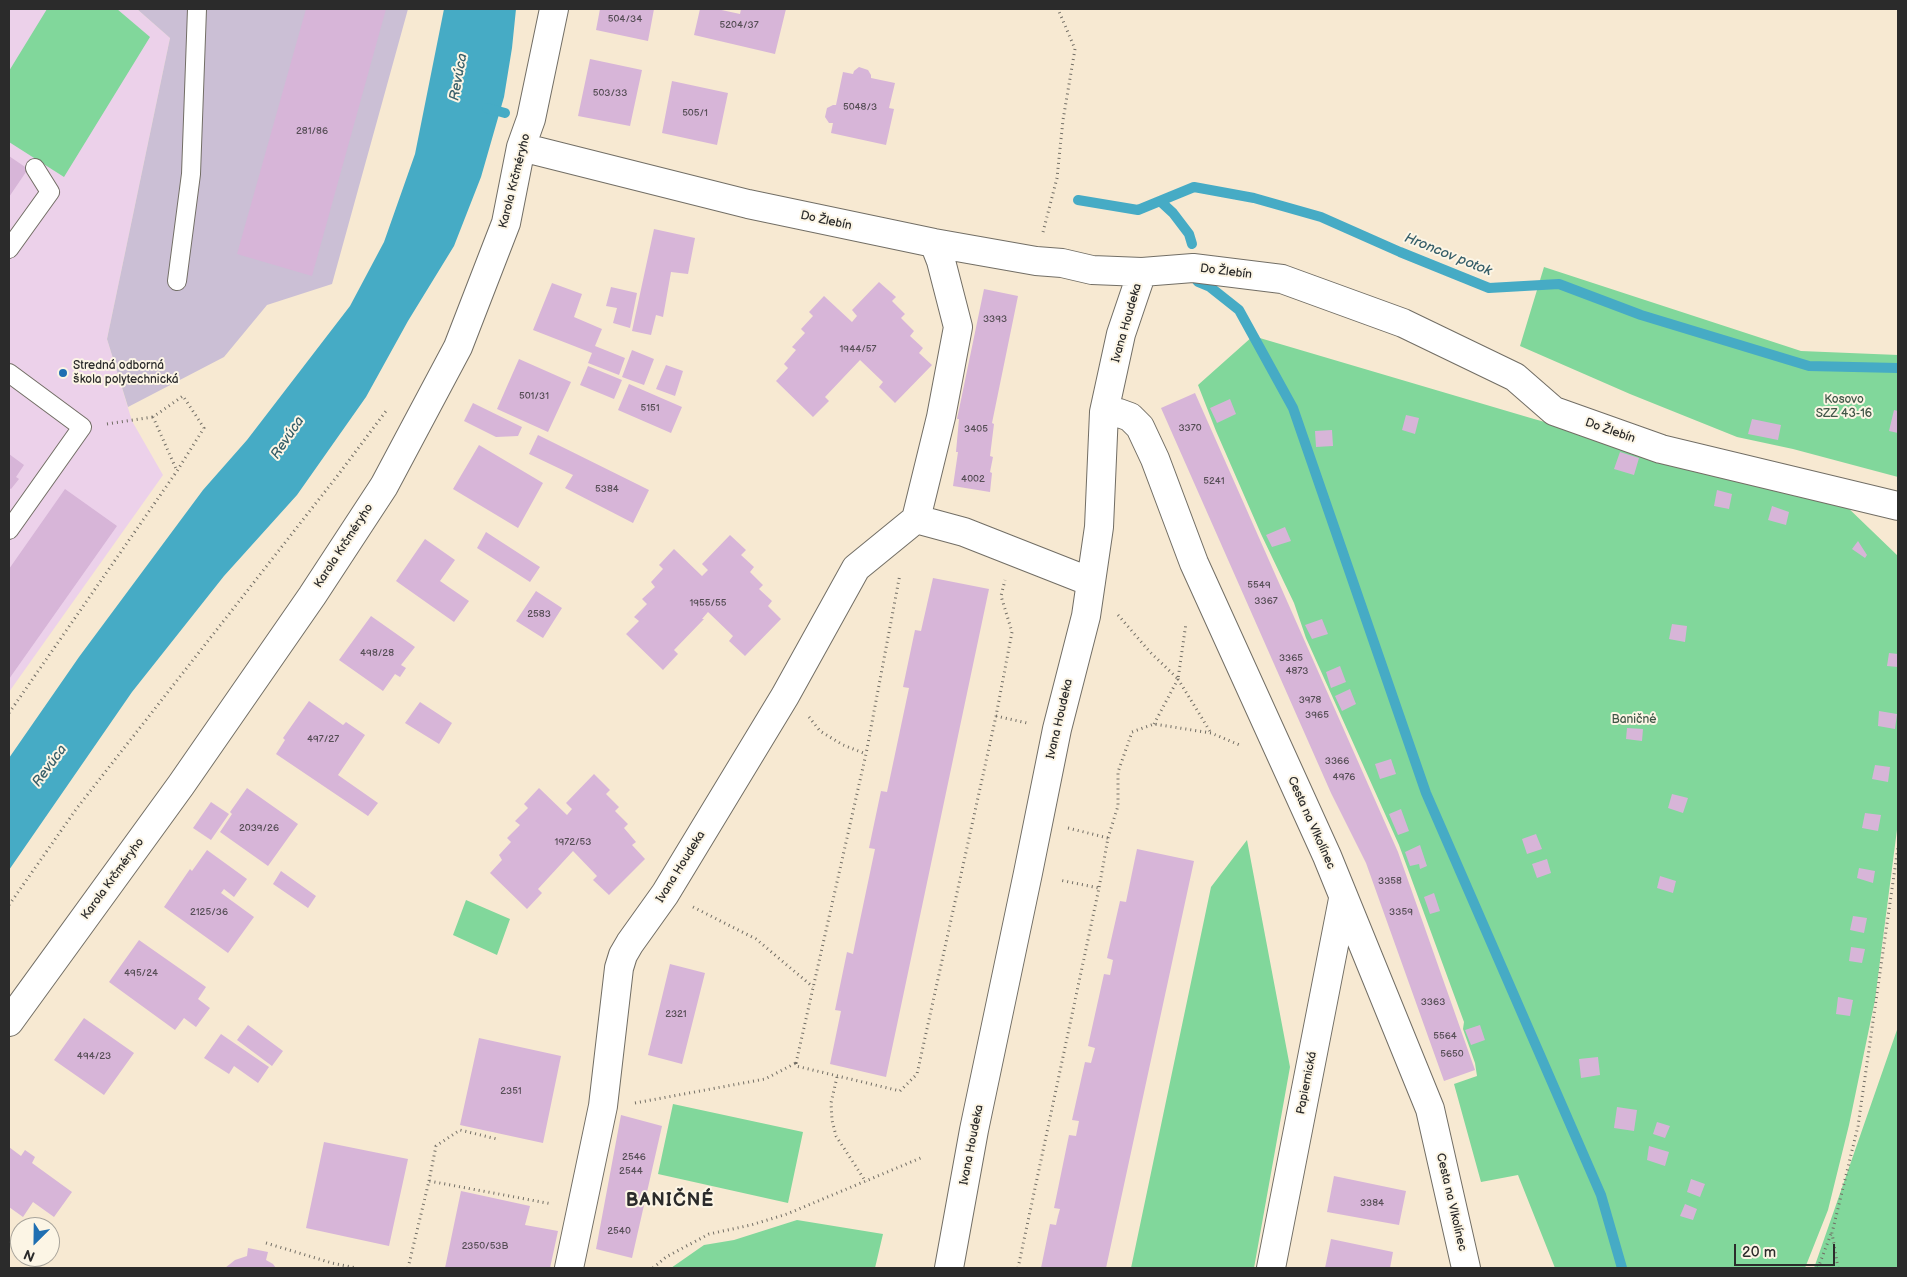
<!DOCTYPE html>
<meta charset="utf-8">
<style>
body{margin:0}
#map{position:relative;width:1907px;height:1277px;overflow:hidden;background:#f7e9d2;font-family:"Balsamiq Sans",sans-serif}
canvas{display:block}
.frame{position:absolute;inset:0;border:10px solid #2b2b2b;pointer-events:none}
.north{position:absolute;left:10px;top:1217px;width:50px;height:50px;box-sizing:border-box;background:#fcf5e5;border:1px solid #a8a49b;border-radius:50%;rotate:203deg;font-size:14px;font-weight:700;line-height:20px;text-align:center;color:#2b2b2b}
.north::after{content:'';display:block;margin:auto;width:18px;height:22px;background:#1f6fb2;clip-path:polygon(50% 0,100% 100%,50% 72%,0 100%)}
.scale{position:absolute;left:1734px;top:1244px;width:101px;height:22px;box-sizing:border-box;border:2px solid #2b2b2b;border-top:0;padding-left:6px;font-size:15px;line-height:18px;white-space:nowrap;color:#2b2b2b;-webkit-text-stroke:4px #fcf5e5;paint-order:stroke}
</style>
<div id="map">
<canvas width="1907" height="1277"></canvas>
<div class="frame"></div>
<div class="north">N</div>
<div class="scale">20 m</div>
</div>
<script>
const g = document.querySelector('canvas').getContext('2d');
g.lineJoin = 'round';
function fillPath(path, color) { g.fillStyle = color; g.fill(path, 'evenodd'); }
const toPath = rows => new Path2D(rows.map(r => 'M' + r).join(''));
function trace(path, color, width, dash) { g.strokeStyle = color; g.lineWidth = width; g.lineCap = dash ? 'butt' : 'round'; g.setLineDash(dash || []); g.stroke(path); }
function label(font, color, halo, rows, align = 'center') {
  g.font = font + ' "Balsamiq Sans",sans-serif'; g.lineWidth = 4; g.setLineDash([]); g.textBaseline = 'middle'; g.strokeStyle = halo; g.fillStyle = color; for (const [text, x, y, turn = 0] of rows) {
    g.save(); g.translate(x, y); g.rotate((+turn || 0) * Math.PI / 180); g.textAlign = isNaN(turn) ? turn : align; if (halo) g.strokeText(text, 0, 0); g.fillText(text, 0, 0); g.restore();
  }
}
fillPath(toPath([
 [9,9,137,9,170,38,107,339,132,421,163,475,9,692]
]), '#ecd1ea');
fillPath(toPath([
 [137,9,408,9,332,284,267,305,224,357,128,407,107,339,170,38]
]), '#cbbfd5');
fillPath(toPath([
 [47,9,117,9,150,37,64,177,9,142,9,71],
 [1544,267,1801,351,1898,355,1898,477,1793,449,1737,437,1630,394,1520,346],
 [1253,336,1534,419,1843,503,1898,556,1898,822,1875,1000,1849,1125,1828,1210,1805,1268,1555,1268,1518,1175,1481,1182,1454,1084,1477,1076,1475,1063,1463,1029,1464,1022,1399,845,1306,638,1294,603,1261,534,1216,431,1198,385],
 [1247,840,1290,1067,1254,1268,1131,1268,1211,887],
 [466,900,510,919,497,955,453,935],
 [1898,1027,1898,1268,1814,1268],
 [673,1104,803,1132,788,1203,658,1174],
 [797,1220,883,1234,875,1268,671,1268,704,1245,734,1240]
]), '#81d79b');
fillPath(toPath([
 [444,9,516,9,512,48,504,97,481,177,454,246,408,321,366,397,297,495,224,576,132,692,9,870,9,758,79,657,203,490,247,440,350,306,384,242,415,154]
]), '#46abc5');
trace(toPath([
 [487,108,505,113],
 [1078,200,1138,210,1194,187,1254,198,1321,217,1400,252,1489,288,1559,284,1641,315,1809,366,1898,368],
 [1160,201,1173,213,1189,234,1192,244],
 [1194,277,1198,282,1210,287,1239,310,1293,408,1426,793,1601,1195,1622,1268]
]), '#46abc5', 10);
fillPath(toPath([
 [306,9,386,9,312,276,237,254],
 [600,9,654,9,648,41,596,30],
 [700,9,717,9,740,14,741,9,786,9,775,54,694,35],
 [590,59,642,70,630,126,578,116],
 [859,67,868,70,871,75,871,78,895,83,889,108,894,109,886,145,831,133,833,123,829,123,825,117,827,108,833,105,836,105,843,72,853,74,854,71],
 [672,81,728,93,717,145,662,133],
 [9,156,28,169,9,197],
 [654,229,695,238,688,274,671,272,663,317,656,315,651,335,632,331],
 [879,282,896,297,892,301,905,314,901,318,914,331,910,336,923,348,919,353,932,365,895,403,879,387,883,382,860,360,825,397,829,401,813,417,776,381,788,368,784,364,796,350,792,347,805,333,801,329,813,316,809,312,824,296,852,322,857,316,852,310],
 [552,283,582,294,574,317,602,329,595,346,625,358,619,375,588,363,592,353,533,330],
 [611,287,637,293,630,328,613,323,617,308,606,306],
 [984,289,1018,296,992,423,994,424,990,456,993,457,990,472,992,473,990,492,953,486,958,452,956,452,959,419,957,419],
 [632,350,654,359,644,385,622,377],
 [519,359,571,382,548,432,497,409],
 [666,365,683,371,675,396,656,389],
 [588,366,622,380,614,399,580,385],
 [629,384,682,407,671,433,618,410],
 [1195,393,1398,852,1475,1070,1444,1081,1366,863,1331,793,1161,408],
 [1230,399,1236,414,1217,423,1210,408],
 [473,403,522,427,518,436,496,437,464,421],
 [1894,410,1898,411,1898,433,1889,431],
 [1406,415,1419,418,1415,434,1402,430],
 [1752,419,1781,425,1778,440,1748,434],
 [1332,430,1333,446,1316,447,1315,431],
 [538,435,649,490,633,523,565,488,573,475,529,454],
 [479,445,543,483,518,528,453,489],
 [1620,452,1639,458,1634,475,1614,469],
 [9,454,24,465,16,477,19,479,11,489,9,488],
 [65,489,117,526,9,679,9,569],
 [1717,490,1732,494,1729,509,1714,506],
 [1772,506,1789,512,1786,525,1768,520],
 [1285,527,1291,541,1272,547,1266,535],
 [486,532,540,567,530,582,477,548],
 [730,535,746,550,741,555,754,567,750,572,763,585,759,589,772,601,768,606,781,619,745,656,729,641,733,636,708,612,702,619,704,619,674,650,678,654,663,670,626,634,639,621,634,617,647,604,642,599,655,587,651,582,663,569,659,565,674,549,702,576,708,570,702,564],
 [425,539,455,560,440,581,469,601,454,622,396,581],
 [1858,541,1867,555,1865,558,1852,549],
 [933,578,989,589,886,1077,830,1064,841,1011,835,1010,847,952,853,954,855,944,875,849,869,848,881,791,887,792,909,688,903,687,915,630,921,631],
 [536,591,562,608,543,638,516,621],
 [371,616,415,647,401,665,406,668,400,677,395,674,383,691,339,660],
 [1322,619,1328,634,1312,639,1305,625],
 [1672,624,1687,626,1685,642,1669,639],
 [1889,653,1898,654,1898,667,1887,666],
 [1340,666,1346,682,1331,688,1326,672],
 [1350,689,1356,704,1342,711,1335,696],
 [309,701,343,725,346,722,365,735,338,775,378,803,368,816,276,754,285,740,283,738],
 [420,702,452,723,439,744,405,723],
 [1879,711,1897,714,1895,729,1878,726],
 [1627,728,1643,729,1642,741,1626,739],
 [1391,759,1396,774,1380,779,1375,764],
 [1875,765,1890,767,1888,782,1872,779],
 [594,774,610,790,606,794,619,807,615,811,628,824,624,828,636,842,632,845,645,859,609,895,593,880,597,876,573,851,538,889,542,893,527,909,490,873,502,860,499,855,511,842,507,838,520,825,515,821,528,808,524,804,539,788,567,815,572,809,566,803],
 [247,788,298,824,268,866,220,832,232,814,230,812],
 [1672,794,1688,798,1683,813,1668,808],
 [211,802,229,814,211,840,193,828],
 [1401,809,1409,831,1398,835,1389,814],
 [1865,813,1881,815,1878,831,1862,828],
 [1536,834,1542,849,1527,854,1522,839],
 [1420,845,1427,866,1420,869,1419,864,1410,866,1405,852],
 [1137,849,1194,861,1106,1268,1041,1268,1050,1224,1056,1225,1058,1216,1060,1209,1054,1208,1069,1135,1076,1136,1079,1121,1072,1120,1085,1062,1091,1063,1095,1048,1088,1046,1104,974,1110,975,1113,960,1107,958,1120,901,1126,902],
 [207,850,247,879,234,897,224,889,221,893,254,917,228,953,164,907,190,869,192,871],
 [1547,859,1551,873,1537,878,1532,864],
 [1859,868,1875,871,1873,883,1857,878],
 [281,871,316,896,308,908,273,884],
 [1660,876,1676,881,1673,893,1657,888],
 [1434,893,1440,911,1430,914,1424,897],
 [1853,916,1867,918,1864,933,1850,930],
 [139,940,206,987,198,999,210,1008,196,1027,184,1018,175,1030,109,982],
 [1851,947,1865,949,1862,963,1849,961],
 [670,964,705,973,682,1064,648,1055],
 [1838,997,1853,1000,1850,1016,1836,1014],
 [84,1018,134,1053,104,1095,54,1060],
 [248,1025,283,1051,272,1066,237,1040],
 [1480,1025,1485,1040,1471,1045,1465,1030],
 [221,1034,269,1067,258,1083,234,1066,229,1074,204,1058],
 [479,1038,561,1056,543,1143,460,1125],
 [1598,1057,1600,1075,1581,1078,1579,1059],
 [1617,1107,1637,1110,1634,1131,1614,1128],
 [621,1115,662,1126,632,1258,596,1249],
 [1657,1122,1670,1126,1665,1138,1653,1134],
 [324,1142,408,1159,389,1246,306,1228],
 [1649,1146,1669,1152,1665,1166,1647,1160],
 [9,1147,21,1156,25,1150,35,1157,32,1163,72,1192,54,1217,33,1202,23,1217,9,1207],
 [1334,1176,1406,1191,1399,1225,1327,1212],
 [1691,1179,1705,1184,1700,1197,1687,1192],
 [461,1191,530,1206,525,1225,558,1231,550,1268,445,1268],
 [1685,1204,1697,1209,1693,1220,1680,1216],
 [1331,1239,1393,1252,1390,1268,1325,1268],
 [248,1248,268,1252,266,1260,273,1264,276,1268,225,1268,235,1260,247,1256]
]), '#d7b5d8');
const lane = toPath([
 [9,249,50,192,35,168],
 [177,281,191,174,197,9],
 [9,373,82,427,9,530]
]);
const street = toPath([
 [521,147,748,204,934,243,1036,261,1062,263,1092,270,1142,272,1193,268,1282,279,1403,323,1515,377,1554,411,1661,449,1898,506],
 [1104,412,1119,413,1130,417,1140,427,1155,459,1194,563,1327,856,1430,1109,1466,1268],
 [916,519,941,417,958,327,941,261,934,243],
 [9,1022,181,785,312,596,384,486,458,347,506,223,521,147,531,119,554,9],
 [569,1268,603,1106,619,968,623,955,630,943,665,894,785,696,856,568,916,519,964,532,1091,582],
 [949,1268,974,1130,1028,873,1057,729,1086,616,1099,527,1104,412,1121,334,1142,272],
 [1271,1268,1343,899]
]);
trace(lane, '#726e65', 20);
trace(street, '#726e65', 30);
trace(toPath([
 [1043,232,1057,178,1063,120,1075,49,1058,9],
 [107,424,153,417],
 [1118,615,1150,652,1178,679,1186,623],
 [1178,679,1211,733],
 [9,713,177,471,204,428,183,396,153,417,177,471],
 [996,716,1027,723],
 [809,717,820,731,843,745,866,754],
 [1154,724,1178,679],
 [1068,828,1108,838,1099,888],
 [1108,838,1118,806,1118,772,1132,732,1154,724,1211,733,1242,746],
 [9,905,77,808,338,475,386,411],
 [693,907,756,939,813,987],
 [796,1063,796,1066,900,1091,917,1074,996,716,1012,632,1001,596,1005,580],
 [796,1063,866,754,900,574],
 [837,1077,831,1103,832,1120,836,1136,866,1182],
 [635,1103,765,1079,796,1063],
 [429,1181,436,1146,460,1130,497,1139],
 [266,1243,332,1263,356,1268],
 [408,1268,429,1181,552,1204],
 [653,1268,666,1257,709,1234,751,1225,787,1214,923,1157],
 [1018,1268,1099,888,1059,880],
 [1818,1268,1831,1234],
 [1838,1268,1832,1233,1858,1126,1898,847]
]), '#726e65', 3, [1, 4]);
trace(lane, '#fff', 18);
trace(street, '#fff', 28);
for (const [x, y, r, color] of [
 [63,373,5,"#1f6fb2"]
]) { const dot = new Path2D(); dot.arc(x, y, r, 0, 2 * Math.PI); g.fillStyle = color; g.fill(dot); trace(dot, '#fcf5e5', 2); }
label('10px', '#564e56', null, [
 ["504/34",625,19],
 ["5204/37",739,25],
 ["503/33",610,93],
 ["5048/3",860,107],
 ["505/1",695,113],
 ["281/86",312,131],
 ["3393",995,319],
 ["1944/57",858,349],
 ["501/31",534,396],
 ["5151",650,408],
 ["3370",1190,428],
 ["3405",976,429],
 ["4002",973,479],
 ["5241",1214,481],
 ["5384",607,489],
 ["5549",1259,585],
 ["3367",1266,601],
 ["1955/55",708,603],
 ["2583",539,614],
 ["498/28",377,653],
 ["3365",1291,658],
 ["4873",1297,671],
 ["3978",1310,700],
 ["3965",1317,715],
 ["497/27",323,739],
 ["3366",1337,761],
 ["4976",1344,777],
 ["2039/26",259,828],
 ["1972/53",573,842],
 ["3358",1390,881],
 ["2125/36",209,912],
 ["3359",1401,912],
 ["495/24",141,973],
 ["3363",1433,1002],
 ["2321",676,1014],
 ["5564",1445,1036],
 ["5650",1452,1054],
 ["494/23",94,1056],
 ["2351",511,1091],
 ["2546",634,1157],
 ["2544",631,1171],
 ["3384",1372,1203],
 ["2540",619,1231],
 ["2350/53B",485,1246]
]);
label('12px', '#2b2b2b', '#fcf5e5', [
 ["Karola Krčméryho",515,181,-76],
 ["Do Žlebín",826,221,12],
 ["Do Žlebín",1226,272,7],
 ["Ivana Houdeka",1127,323,-74],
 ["Do Žlebín",1610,431,19],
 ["Karola Krčméryho",344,546,-57],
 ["Ivana Houdeka",1060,719,-77],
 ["Cesta na Vlkolínec",1311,823,66],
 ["Ivana Houdeka",681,867,-58],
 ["Karola Krčméryho",113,879,-54],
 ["Papiernická",1307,1083,-79],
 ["Ivana Houdeka",972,1145,-79],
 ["Cesta na Vlkolínec",1451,1202,77]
]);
label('12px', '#2b2b2b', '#fcf5e5', [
 ["Stredná odborná",73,366],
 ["škola polytechnická",73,380]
], 'left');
label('12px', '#405647', '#fcf5e5', [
 ["Kosovo",1844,400],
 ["SZZ 43-16",1844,414],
 ["Baničné",1634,720]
]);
label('italic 14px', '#365e69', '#fcf5e5', [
 ["Revúca",459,77,-80],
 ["Hroncov potok",1448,255,22],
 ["Revúca",288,438,-56],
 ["Revúca",50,766,-54]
]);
g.letterSpacing = '1px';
label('bold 18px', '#2b2b2b', '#fcf5e5', [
 ["BANIČNÉ",670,1201]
]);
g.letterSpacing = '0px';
</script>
